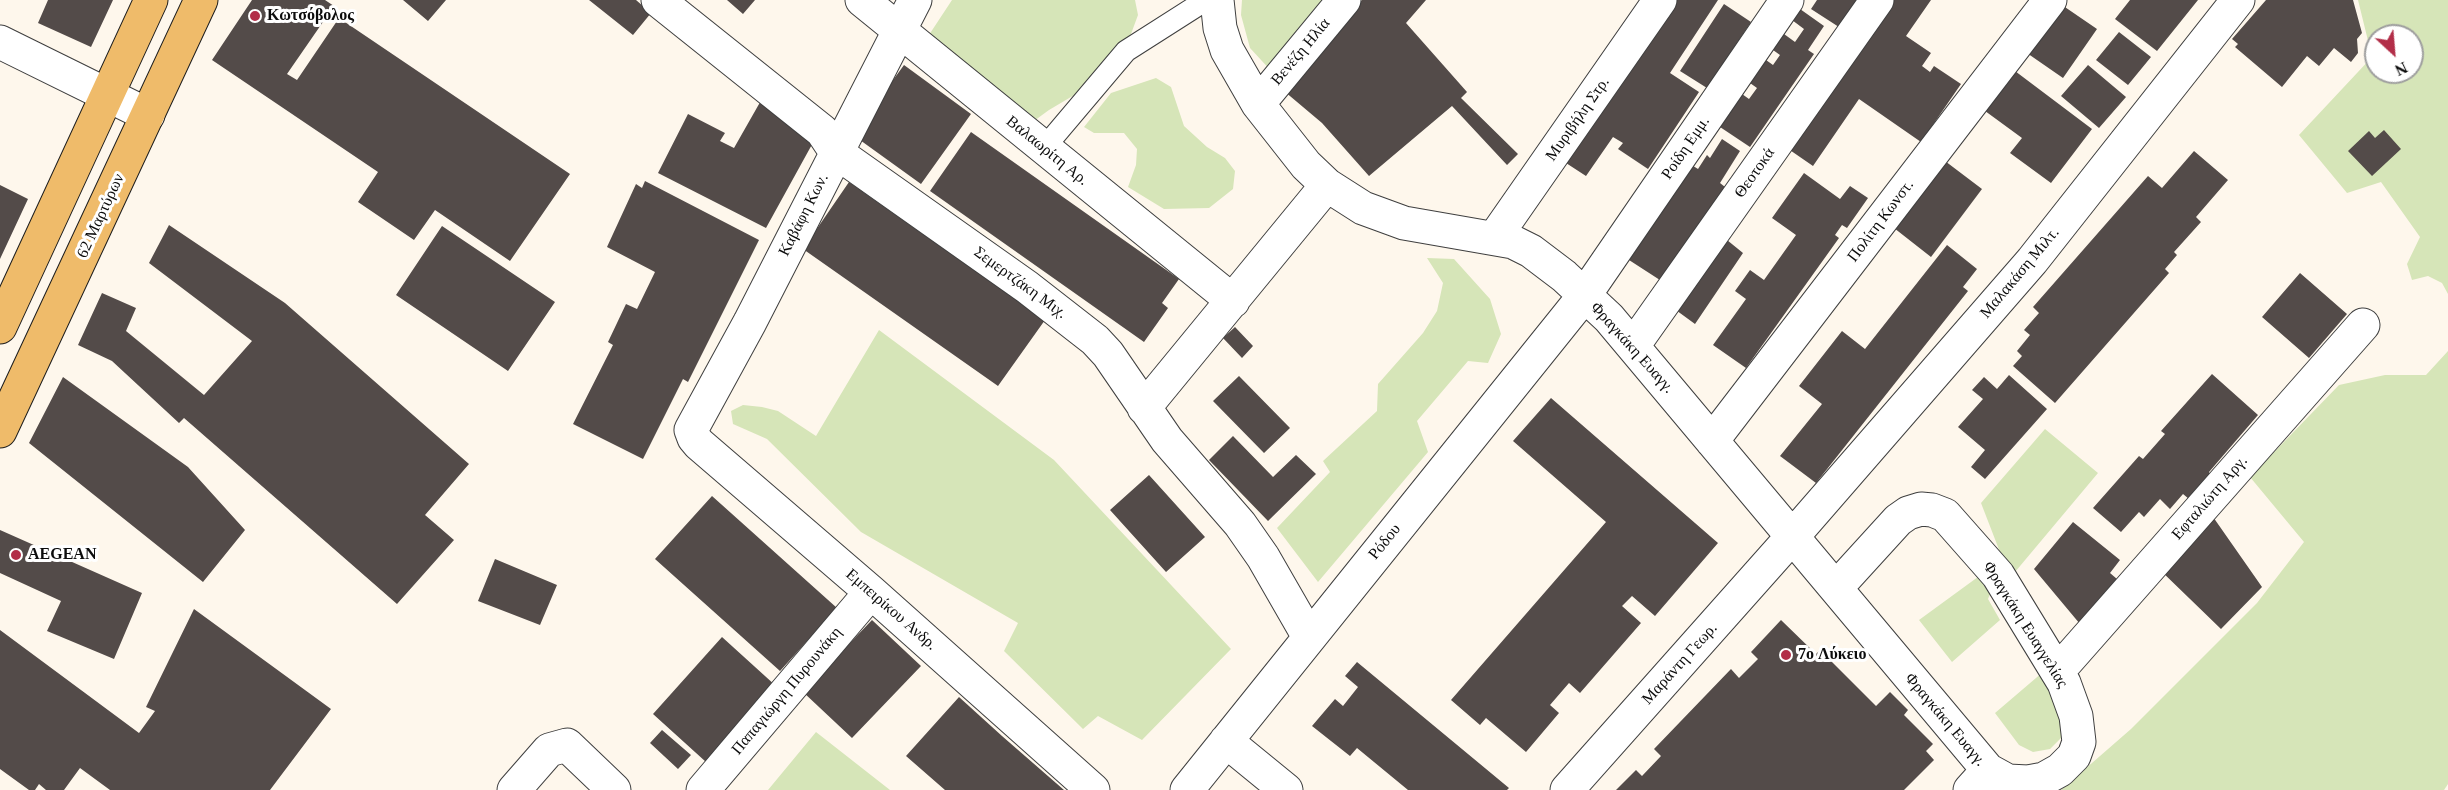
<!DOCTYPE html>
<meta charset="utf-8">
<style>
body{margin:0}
#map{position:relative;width:2448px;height:790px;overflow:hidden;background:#fef7ec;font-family:Georgia,serif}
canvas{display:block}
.north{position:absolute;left:2364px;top:24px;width:60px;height:60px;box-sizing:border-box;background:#fff;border:2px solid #9e9e9e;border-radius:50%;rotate:154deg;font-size:16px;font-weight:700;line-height:24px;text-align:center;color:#0c0c0c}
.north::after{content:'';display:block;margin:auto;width:21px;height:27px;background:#b22e48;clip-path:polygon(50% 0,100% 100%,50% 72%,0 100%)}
</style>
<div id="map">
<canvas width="2448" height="790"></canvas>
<div class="north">N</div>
</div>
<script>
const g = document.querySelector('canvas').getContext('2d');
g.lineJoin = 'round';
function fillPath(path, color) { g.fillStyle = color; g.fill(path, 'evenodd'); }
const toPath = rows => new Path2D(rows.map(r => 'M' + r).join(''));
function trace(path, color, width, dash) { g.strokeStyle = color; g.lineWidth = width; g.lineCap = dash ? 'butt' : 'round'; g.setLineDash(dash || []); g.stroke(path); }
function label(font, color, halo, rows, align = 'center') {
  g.font = font + ' Georgia,serif'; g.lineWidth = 6; g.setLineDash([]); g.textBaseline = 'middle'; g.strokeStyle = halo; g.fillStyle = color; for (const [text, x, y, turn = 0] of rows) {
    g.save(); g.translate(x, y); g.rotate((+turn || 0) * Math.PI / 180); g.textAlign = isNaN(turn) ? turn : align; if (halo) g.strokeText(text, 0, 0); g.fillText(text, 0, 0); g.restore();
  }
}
fillPath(toPath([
 [952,0,1135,0,1138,15,1131,34,1106,68,1076,94,1049,110,1027,126,925,41],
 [1242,0,1332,0,1273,73,1250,48,1241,15],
 [2358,0,2448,0,2448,294,2442,283,2428,276,2412,280,2407,264,2420,237,2381,182,2347,193,2299,135,2372,57],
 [2376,36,2412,36,2412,72,2376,72],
 [1156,78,1171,87,1184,126,1207,147,1225,158,1235,171,1233,189,1209,208,1164,209,1128,187,1136,165,1137,149,1124,133,1094,133,1084,127,1111,93],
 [1427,258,1454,259,1490,299,1501,334,1488,363,1468,361,1417,421,1428,452,1318,582,1277,528,1330,472,1323,461,1377,411,1378,384,1423,333,1437,311,1443,283],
 [879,330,1054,460,1231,649,1142,740,1098,716,1083,729,1004,651,1018,623,861,532,767,439,733,424,731,411,743,405,762,407,778,411,816,436],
 [2448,351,2448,784,2444,790,2061,790,2131,729,2257,603,2304,542,2250,477,2339,385,2385,375,2426,375],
 [2045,429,2098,473,2010,578,1981,503],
 [1982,574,1992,589,1988,599,2000,620,1952,662,1919,620],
 [2051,669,2063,736,2050,749,2033,752,2019,745,1995,713,2043,672],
 [816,732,890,790,768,790]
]), '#d6e5b8');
fillPath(toPath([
 [48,0,113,0,91,47,38,23],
 [252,0,325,0,334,6,287,74,297,80,339,18,570,174,510,261,435,210,414,240,358,202,378,172,212,60],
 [403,0,446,0,428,21],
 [589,0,636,0,651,13,633,35],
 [727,0,755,0,743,14],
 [1362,0,1426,0,1406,23,1467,92,1461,98,1518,154,1507,165,1452,106,1369,176,1322,123,1284,91],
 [1675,0,1718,0,1670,73,1699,92,1648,169,1618,149,1623,143,1613,137,1586,176,1566,163],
 [1817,0,1862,0,1842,29,1811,9],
 [1885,0,1931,0,1906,36,1931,53,1922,66,1930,72,1934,66,1961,84,1921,142,1859,99,1813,166,1784,146],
 [2130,0,2198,0,2157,51,2115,19],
 [2266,0,2353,0,2362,33,2357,39,2358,53,2351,62,2334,48,2319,66,2307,56,2282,87,2235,47,2238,44,2232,39],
 [2059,3,2097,29,2063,78,2024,51],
 [1724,4,1751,22,1707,88,1680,71],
 [1800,9,1824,26,1808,50,1814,54,1750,147,1720,127,1742,94,1749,99,1757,88,1750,83,1766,60,1773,65,1780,55,1773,50,1784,34,1795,42,1804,29,1792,20],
 [2119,32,2151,57,2128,85,2096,60],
 [904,65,971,114,921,184,853,135],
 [2088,65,2126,97,2099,128,2061,96],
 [2011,68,2092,129,2051,183,2010,153,2022,138,1981,108],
 [763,97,815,139,766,228,658,173,688,114,725,133,720,141,734,148],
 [2384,130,2401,149,2372,176,2348,151,2369,131,2375,138],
 [971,132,1179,279,1162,303,1168,308,1144,342,930,191],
 [1722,139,1740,151,1720,183,1725,187,1663,282,1629,260,1690,164,1698,169,1707,155,1710,158],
 [2194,151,2228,180,2196,217,2201,222,2174,252,2177,255,2165,269,2169,273,2055,403,2013,366,2022,356,2017,351,2030,335,2024,330,2039,313,2033,307,2148,176,2162,188],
 [1945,161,1982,189,1931,257,1894,228],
 [1804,173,1840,199,1850,186,1868,198,1847,228,1842,225,1835,235,1839,238,1746,368,1713,345,1746,299,1735,291,1750,270,1764,280,1796,235,1772,218],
 [645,181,759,240,688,382,683,379,643,459,573,424,613,345,608,342,626,304,637,309,655,272,607,247,636,184,642,188],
 [849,182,1045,320,998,386,803,249],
 [0,185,28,199,0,259],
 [169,225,285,303,469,464,425,515,454,540,397,604,184,418,179,423,112,361,78,345,102,293,136,308,126,331,204,395,252,341,149,263],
 [442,226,555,302,508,371,396,295],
 [1727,240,1743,253,1695,324,1669,305],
 [1947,245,1977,269,1963,287,1968,291,1816,483,1780,456,1822,404,1799,386,1842,331,1865,349],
 [2300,273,2347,314,2309,358,2262,317],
 [1235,327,1253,346,1242,358,1223,338],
 [2212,374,2258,415,2209,472,2210,474,2189,499,2183,494,2170,509,2160,499,2144,517,2139,512,2121,532,2093,508,2139,456,2143,459,2165,434,2161,431],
 [2009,375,2047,409,1985,479,1971,467,1985,450,1958,427,1983,399,1972,390,1984,377,1997,389],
 [1239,376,1290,428,1264,453,1213,401],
 [63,377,188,467,245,530,203,582,29,443],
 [1551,398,1718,543,1655,616,1632,596,1622,606,1641,623,1580,693,1569,683,1550,705,1559,713,1526,752,1486,718,1480,725,1451,700,1606,522,1513,441],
 [1233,436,1273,477,1296,455,1316,474,1268,521,1209,460],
 [1149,475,1205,537,1166,572,1110,510],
 [712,496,837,608,780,671,655,559],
 [2211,514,2262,587,2221,629,2158,568],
 [2073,522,2120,560,2110,573,2117,579,2080,624,2034,569],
 [0,530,142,593,114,659,47,631,61,601,0,573],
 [495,559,557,585,540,625,478,601],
 [194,609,331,709,270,790,110,790,80,768,64,790,46,790,39,784,35,790,29,790,0,769,0,630,139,733,155,711,146,707],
 [872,620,921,666,852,738,803,692],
 [1781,620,1816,654,1820,650,1876,706,1890,692,1908,710,1904,715,1933,744,1926,751,1934,760,1904,790,1616,790,1636,770,1642,776,1661,756,1654,749,1731,669,1739,678,1758,659,1751,652],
 [722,637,776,686,706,762,653,714],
 [1357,662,1509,788,1507,790,1408,790,1357,748,1350,756,1312,726,1335,699,1343,706,1358,687,1345,676],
 [959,697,1002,736,1064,790,945,790,906,756],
 [662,730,691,755,678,769,650,743]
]), '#534b49');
const service = toPath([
 [1044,148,1126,51,1206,0]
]);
const minor = toPath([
 [658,0,822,131,836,152,1027,287,1095,340,1108,354,1167,440,1240,524,1263,557,1309,637],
 [862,0,1233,301],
 [915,0,750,322,691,430,694,438,699,444,871,592,1093,790],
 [1217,0,1220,28,1227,50,1258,104,1306,165,1327,185,1363,208,1404,223,1513,242,1531,251,1564,276,1609,318,1988,770,1970,790],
 [0,42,148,115],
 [1258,104,1344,0],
 [1495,237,1660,0],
 [1633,346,1877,0],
 [1144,408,1327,185],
 [1712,441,2050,0],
 [1836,588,1898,520,1908,513,1921,509,1932,510,1945,515,1998,575,2064,683,2076,716,2079,742,2074,756,2060,770,2044,779,2028,782,2008,781,1988,770],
 [2058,671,2363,325],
 [1226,741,1286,790],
 [514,790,549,750,567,745,614,790],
 [703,790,871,592],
 [1187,790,1584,296,1787,0],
 [1567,790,1792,537,2032,261,2238,0]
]);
const primary = toPath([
 [0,327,151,0],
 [0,431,201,0]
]);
trace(service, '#3f3f3f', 23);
trace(minor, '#3f3f3f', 35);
trace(primary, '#1d1d1d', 35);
trace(service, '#fff', 21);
trace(minor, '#fff', 33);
trace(primary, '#efbb6a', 33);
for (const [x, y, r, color] of [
 [255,16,6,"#b22e48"],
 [16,555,6,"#b22e48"],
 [1786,655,6,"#b22e48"]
]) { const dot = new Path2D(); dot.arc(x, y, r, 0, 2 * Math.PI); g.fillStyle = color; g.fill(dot); trace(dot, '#fff', 2); }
label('bold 16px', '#0c0c0c', '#fff', [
 ["Κωτσόβολος",267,16],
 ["AEGEAN",28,555],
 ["7o Λύκειο",1798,655]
], 'left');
label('16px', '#0c0c0c', '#fff', [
 ["Βενέζη Ηλία",1301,52,-50],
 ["Μυριβήλη Στρ.",1578,119,-55],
 ["Ροίδη Εμμ.",1686,148,-56],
 ["Βαλαωρίτη Αρ.",1047,151,39],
 ["Θεοτοκά",1755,173,-55],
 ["Καβάφη Κων.",804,215,-63],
 ["62 Μαρτύρων",101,216,-65],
 ["Πολίτη Κωνστ.",1881,221,-53],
 ["Μαλακάση Μιλτ.",2020,273,-50],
 ["Σεμερτζάκη Μιχ.",1020,283,36],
 ["Φραγκάκη Ευαγγ.",1632,348,48],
 ["Εφταλιώτη Αργ.",2210,498,-49],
 ["Ρόδου",1385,542,-51],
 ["Εμπειρίκου Ανδρ.",891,610,41],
 ["Φραγκάκη Ευαγγελίας",2025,625,58],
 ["Μαράντη Γεωρ.",1680,664,-48],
 ["Παπαγιώργη Πυρουνάκη",787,691,-50],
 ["Φραγκάκη Ευαγγ.",1945,720,50]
]);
</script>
